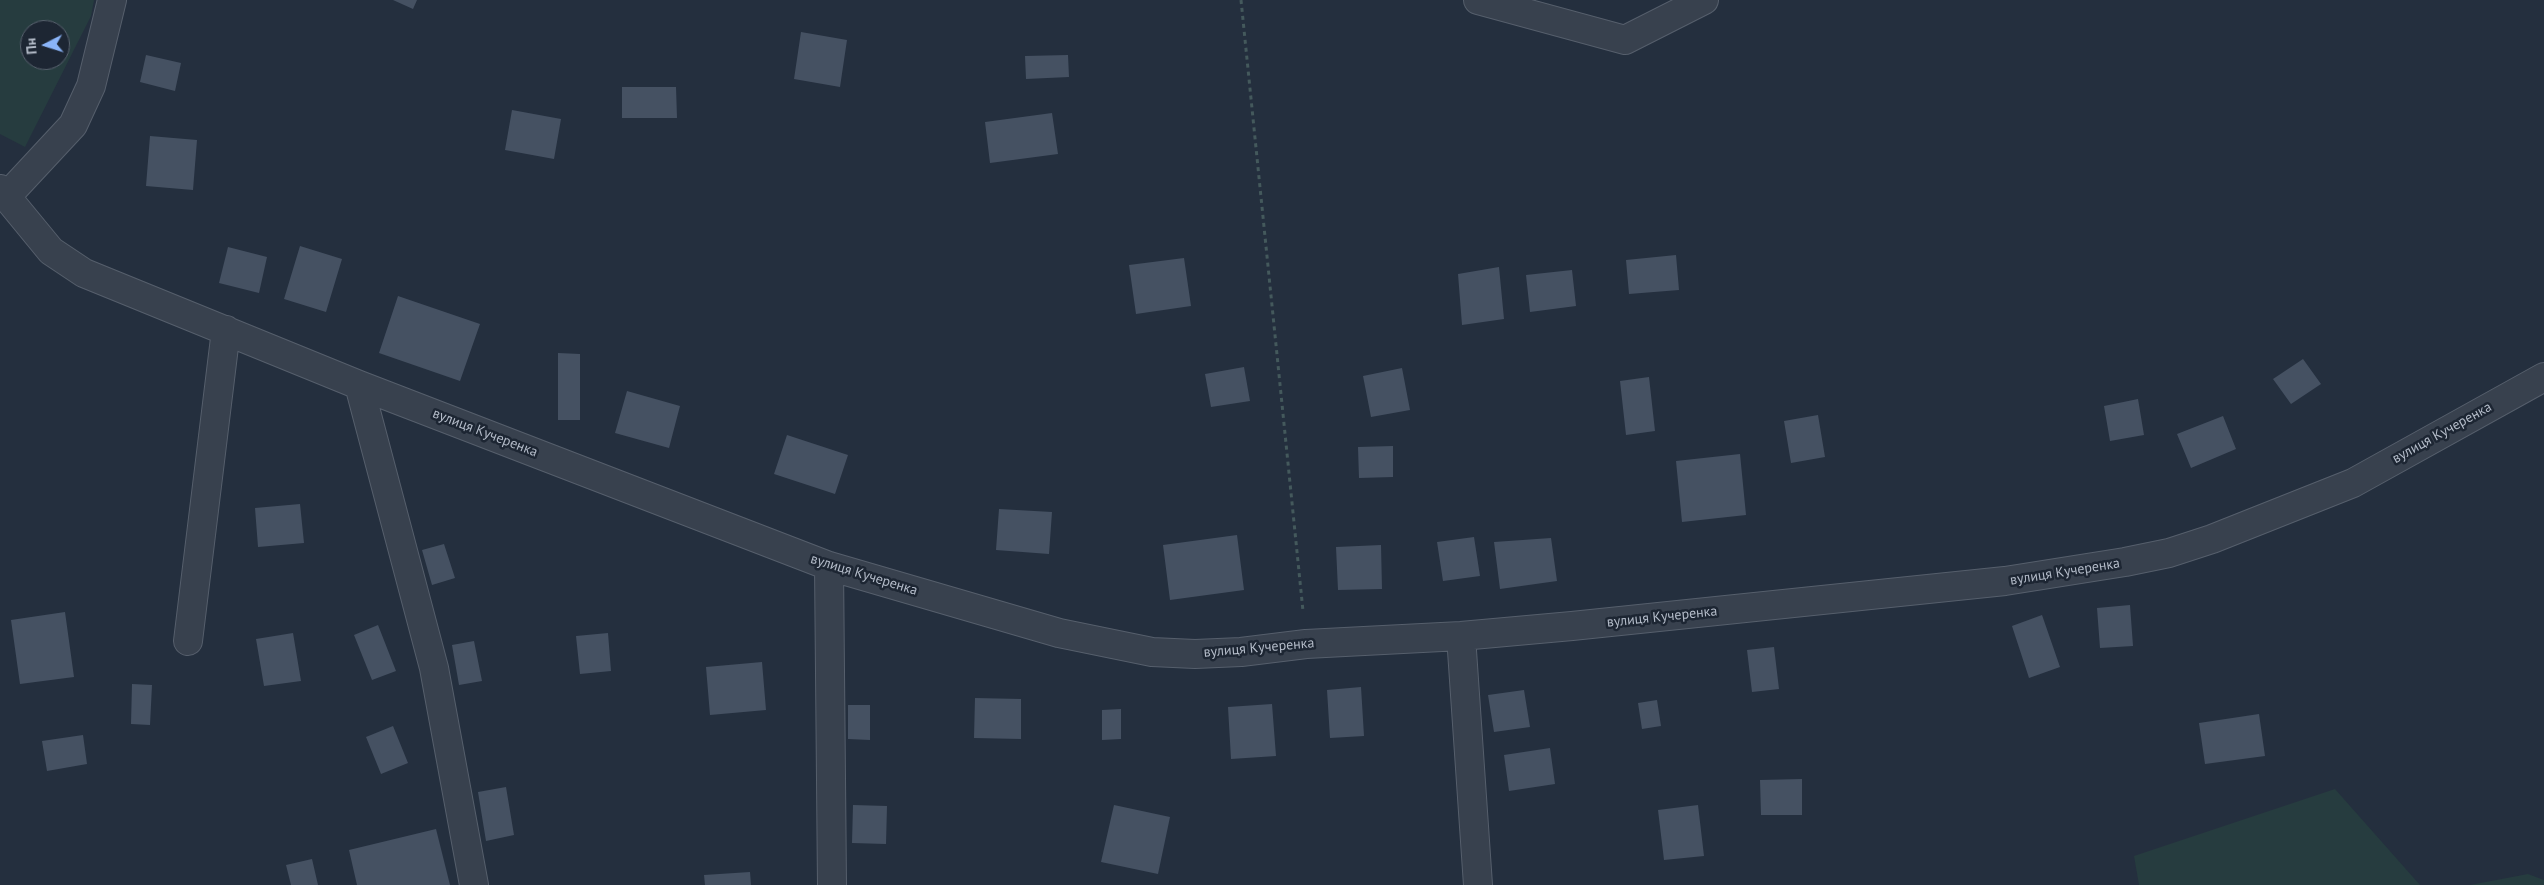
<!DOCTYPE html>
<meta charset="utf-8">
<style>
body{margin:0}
#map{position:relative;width:2544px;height:885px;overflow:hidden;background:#242f3e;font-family:"PT Sans",sans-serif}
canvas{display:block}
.north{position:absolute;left:20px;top:20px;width:50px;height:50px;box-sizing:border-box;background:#1d2633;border:1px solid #59626f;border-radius:50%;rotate:265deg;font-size:14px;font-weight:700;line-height:20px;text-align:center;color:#b4bcc9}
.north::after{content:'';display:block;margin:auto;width:18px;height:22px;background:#8ab4f8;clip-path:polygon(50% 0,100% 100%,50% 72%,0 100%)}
</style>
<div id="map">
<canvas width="2544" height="885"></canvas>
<div class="north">Пн</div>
</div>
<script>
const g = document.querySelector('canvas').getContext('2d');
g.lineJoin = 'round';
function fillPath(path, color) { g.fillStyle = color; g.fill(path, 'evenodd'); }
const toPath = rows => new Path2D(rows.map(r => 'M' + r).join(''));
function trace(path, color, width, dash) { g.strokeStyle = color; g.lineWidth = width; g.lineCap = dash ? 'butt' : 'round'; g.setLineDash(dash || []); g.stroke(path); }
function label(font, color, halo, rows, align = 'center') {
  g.font = font + ' "PT Sans",sans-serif'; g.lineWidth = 5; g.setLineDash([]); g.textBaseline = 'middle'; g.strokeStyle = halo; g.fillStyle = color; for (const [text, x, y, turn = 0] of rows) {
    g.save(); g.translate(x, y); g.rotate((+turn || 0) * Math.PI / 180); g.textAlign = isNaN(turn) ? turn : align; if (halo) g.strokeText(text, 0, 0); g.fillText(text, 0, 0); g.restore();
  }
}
fillPath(toPath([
 [0,0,94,0,91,16,25,147,0,134],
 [30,30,60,30,60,60,30,60],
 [2335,789,2420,885,2139,885,2134,856],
 [2528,874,2544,880,2544,885,2470,885]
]), '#263c3f');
fillPath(toPath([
 [393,0,417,0,413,9],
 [801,32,847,40,840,87,794,79],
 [146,55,181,63,175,91,140,82],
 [1068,55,1069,77,1026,79,1025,56],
 [622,87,676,87,677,118,622,118],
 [512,110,561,119,554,159,505,150],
 [1052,113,1058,154,990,163,985,122],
 [150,136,197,140,193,190,146,186],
 [300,246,342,259,326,312,284,299],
 [228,247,267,257,259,293,219,283],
 [1676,255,1679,290,1629,294,1626,260],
 [1184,258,1191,306,1136,314,1129,265],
 [1499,267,1504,319,1462,325,1458,274],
 [1572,270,1576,306,1530,312,1526,275],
 [398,296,480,324,460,381,379,353],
 [558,353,580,354,580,420,558,420],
 [2303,359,2321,384,2291,404,2273,379],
 [1244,367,1250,401,1211,407,1205,374],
 [1402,368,1410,410,1371,417,1363,376],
 [1649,377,1655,431,1626,435,1620,381],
 [627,391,680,406,669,448,615,433],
 [2138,399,2144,435,2110,441,2104,406],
 [1818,415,1825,457,1791,463,1784,421],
 [2223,416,2236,449,2191,468,2177,434],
 [787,435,848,455,835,494,774,474],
 [1393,446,1393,477,1359,478,1358,447],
 [1740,454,1746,515,1682,522,1676,461],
 [300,504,304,543,258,547,255,508],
 [999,509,1052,512,1049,554,996,550],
 [1237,535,1244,590,1170,600,1163,545],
 [1474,537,1480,576,1443,581,1437,542],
 [1551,538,1557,581,1500,589,1494,542],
 [444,544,455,578,432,585,422,550],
 [1381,545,1382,589,1338,590,1336,547],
 [2130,605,2133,646,2100,648,2097,608],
 [65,612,74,677,20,684,11,620],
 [2042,615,2060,667,2029,678,2012,626],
 [378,625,396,671,372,680,354,635],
 [293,633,301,681,264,686,256,639],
 [608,633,611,671,580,674,576,636],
 [474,641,482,681,459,685,452,645],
 [1774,647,1779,689,1752,692,1747,650],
 [762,662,766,710,710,715,706,667],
 [132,684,152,685,150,725,131,724],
 [1361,687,1364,736,1330,738,1327,690],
 [1524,690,1530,727,1494,732,1488,695],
 [975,698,1021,699,1021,739,974,738],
 [1657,700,1661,726,1642,729,1638,703],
 [1272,704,1276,756,1231,759,1228,707],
 [848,705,870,705,870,740,848,739],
 [1121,709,1121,739,1102,740,1102,710],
 [2259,714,2265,756,2205,764,2199,723],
 [393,726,408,763,381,774,366,737],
 [83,735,87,764,47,771,42,741],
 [1550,748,1555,784,1509,791,1504,755],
 [1802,779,1802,815,1761,815,1760,780],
 [506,787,514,835,486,841,478,792],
 [853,805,887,806,886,844,852,843],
 [1114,805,1170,817,1158,874,1101,862],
 [1698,805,1704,856,1664,860,1658,810],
 [436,829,450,885,357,885,349,850],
 [312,859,318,885,291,885,286,865],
 [750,872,751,885,705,885,704,875]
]), '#455162');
const minor = toPath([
 [1478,0,1625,40,1704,0],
 [0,189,51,251,84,273,359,385,829,566,1059,633,1152,652,1195,654,1241,652,1306,644,1461,636,1572,626,2005,581,2125,562,2169,553,2212,539,2353,483,2544,377],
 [6,197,73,125,91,86,112,0],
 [359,385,434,668,474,885],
 [829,566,832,885],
 [1461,636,1478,885],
 [188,641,226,330]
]);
trace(minor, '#565f6c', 30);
trace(toPath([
 [1241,0,1303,611]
]), '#44595c', 3, [4, 4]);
trace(minor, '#38414e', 28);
label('14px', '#b4bcc9', '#1d2633', [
 ["вулиця Кучеренка",485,433,21],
 ["вулиця Кучеренка",2442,433,-29],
 ["вулиця Кучеренка",2065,572,-9],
 ["вулиця Кучеренка",864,575,17],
 ["вулиця Кучеренка",1662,617,-6],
 ["вулиця Кучеренка",1259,648,-5]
]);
</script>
